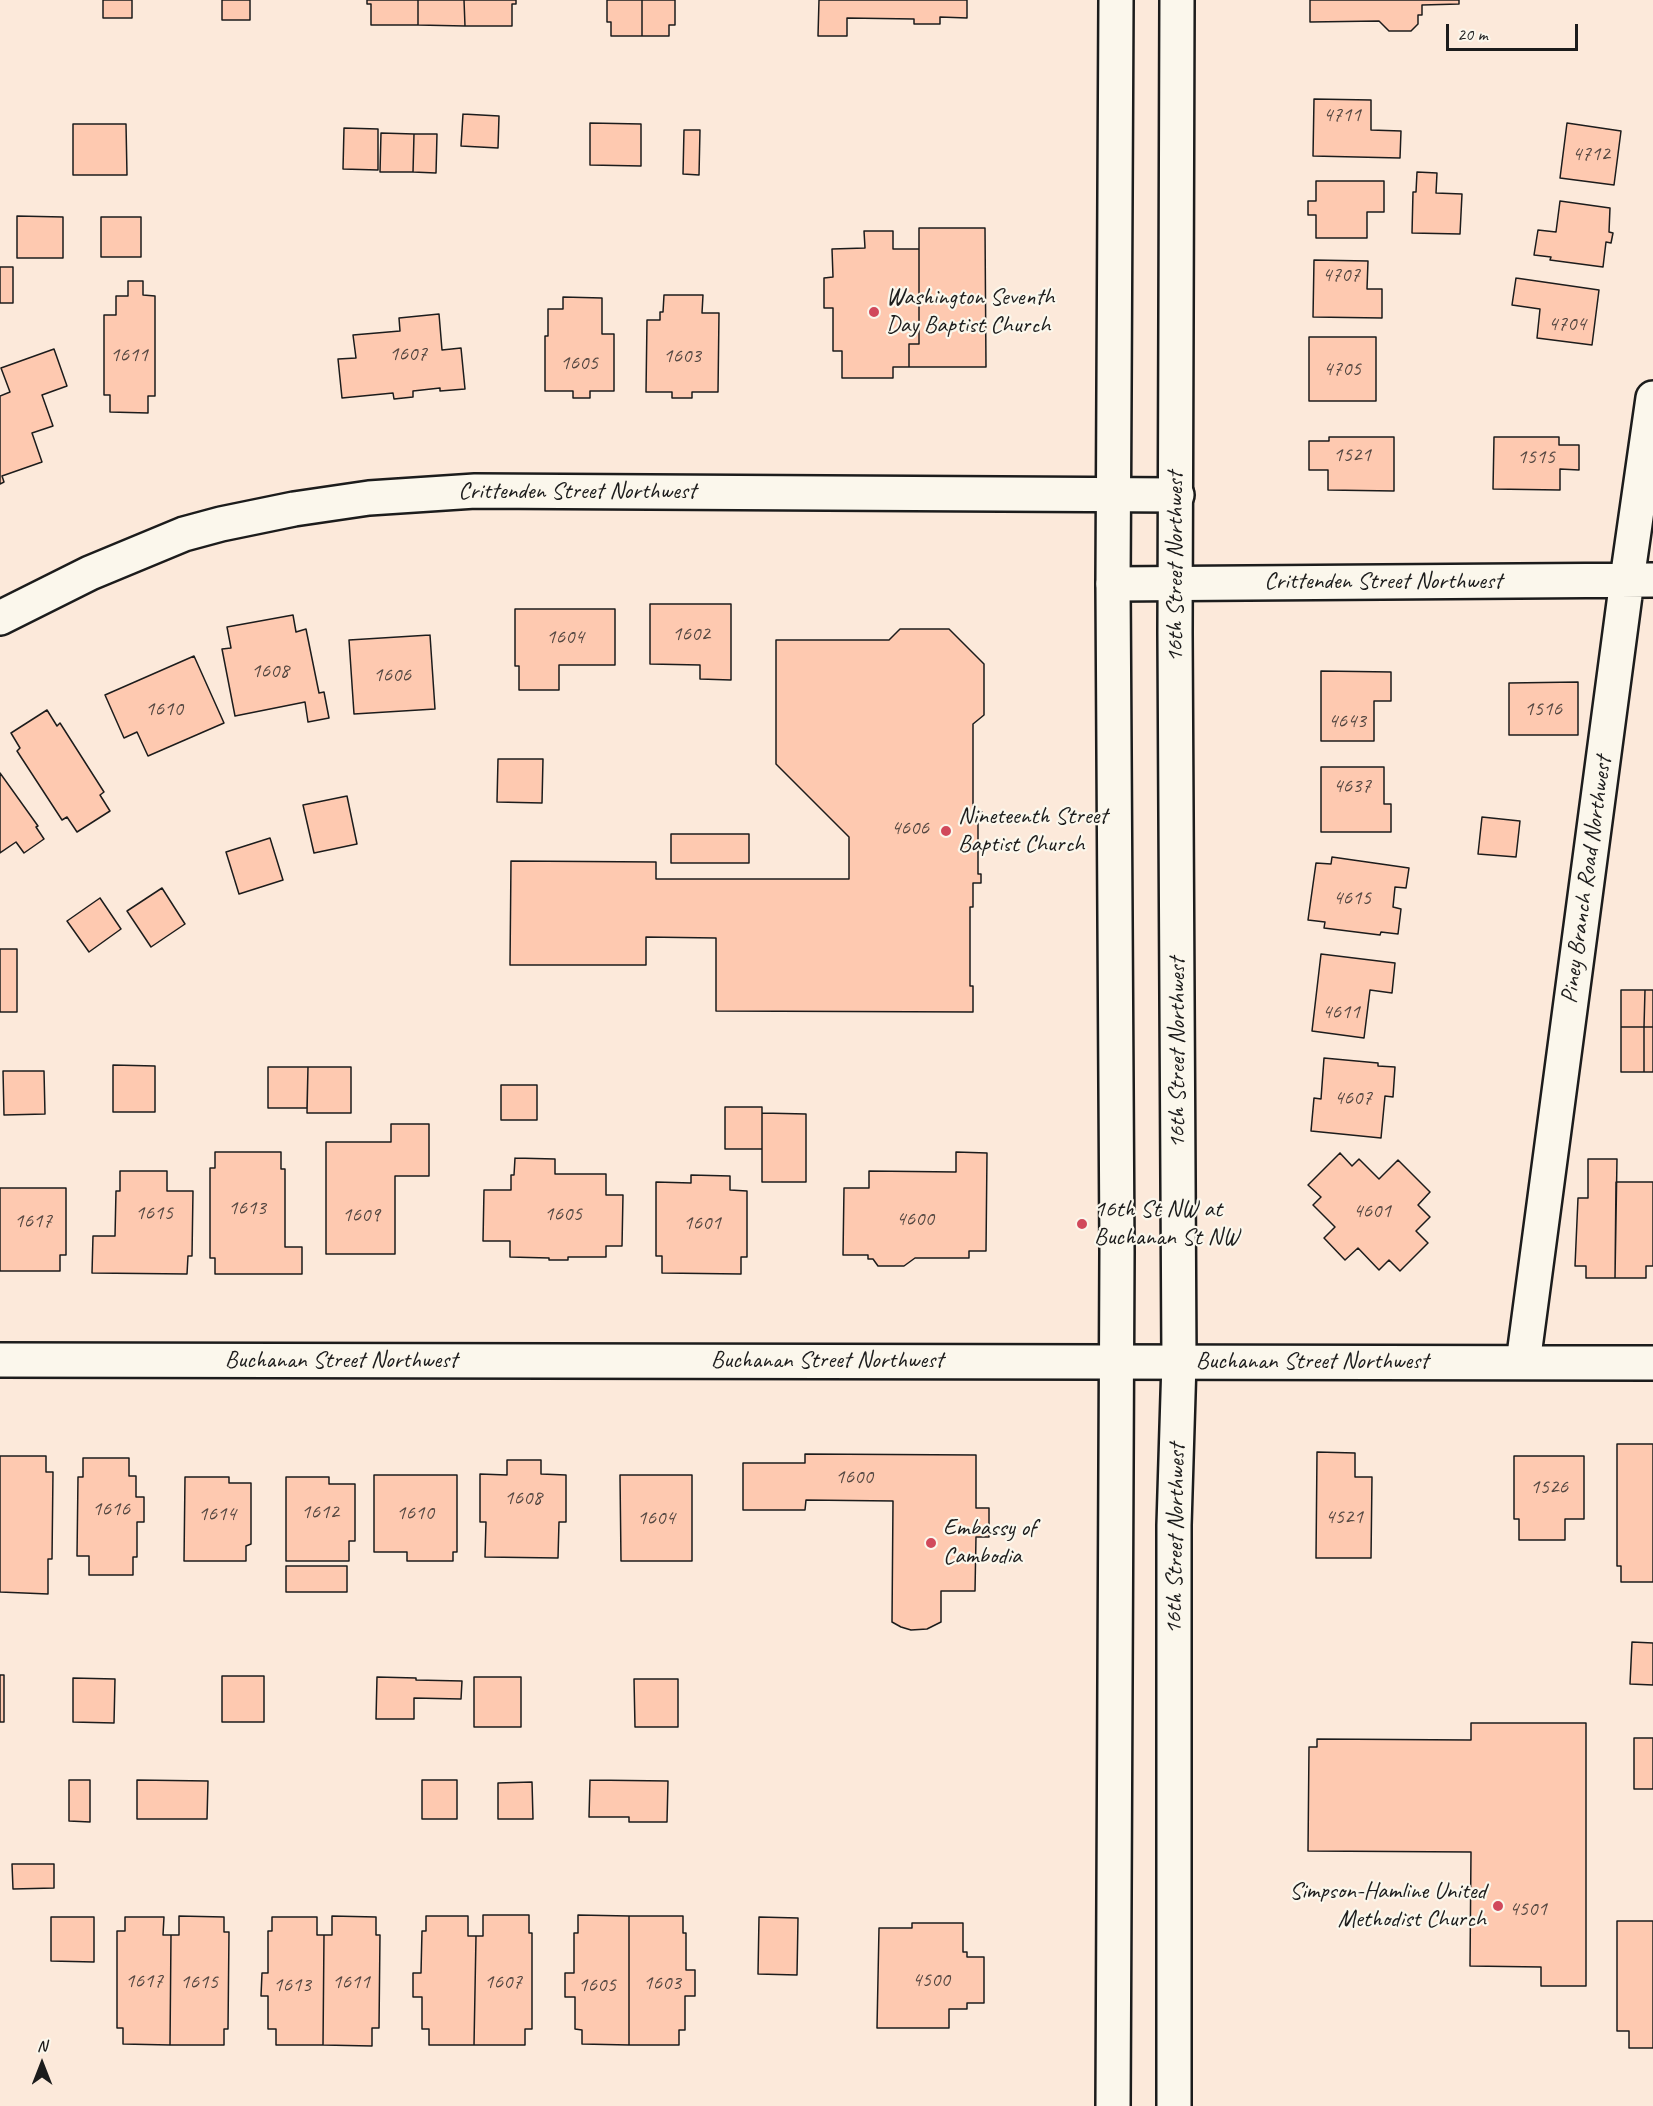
<!DOCTYPE html>
<style>
body{margin:0}
#map{position:relative;width:1653px;height:2106px;overflow:hidden;background:#fce9da;font-family:Caveat,sans-serif}
canvas{display:block}
.north{position:absolute;left:12px;top:2034px;width:60px;height:60px;-webkit-text-stroke:4px #fbf7ec;paint-order:stroke;rotate:0deg;font-size:16px;font-weight:700;line-height:24px;text-align:center;color:#1c1c1c}
.north::after{content:'';display:block;margin:auto;width:21px;height:27px;background:#1c1c1c;clip-path:polygon(50% 0,100% 100%,50% 72%,0 100%)}
.scale{position:absolute;left:1446px;top:24px;width:132px;height:27px;box-sizing:border-box;border:3px solid #1c1c1c;border-top:0;padding-left:8px;font-size:18px;line-height:21px;white-space:nowrap;color:#1c1c1c;-webkit-text-stroke:4px #fbf7ec;paint-order:stroke}
</style>
<div id="map">
<canvas width="1653" height="2106"></canvas>
<div class="north">N</div>
<div class="scale">20 m</div>
</div>
<script>
const g = document.querySelector('canvas').getContext('2d');
g.lineJoin = 'round';
function fillPath(path, color) { g.fillStyle = color; g.fill(path, 'evenodd'); }
const toPath = rows => new Path2D(rows.map(r => 'M' + r).join(''));
function trace(path, color, width, dash) { g.strokeStyle = color; g.lineWidth = width; g.lineCap = dash ? 'butt' : 'round'; g.setLineDash(dash || []); g.stroke(path); }
function label(font, color, halo, rows, align = 'center') {
  g.font = font + ' Caveat,sans-serif'; g.lineWidth = 4.5; g.setLineDash([]); g.textBaseline = 'middle'; g.strokeStyle = halo; g.fillStyle = color; for (const [text, x, y, turn = 0] of rows) {
    g.save(); g.translate(x, y); g.rotate((+turn || 0) * Math.PI / 180); g.textAlign = isNaN(turn) ? turn : align; if (halo) g.strokeText(text, 0, 0); g.fillText(text, 0, 0); g.restore();
  }
}
const building = toPath([
 [103,0,132,0,132,18,103,18,103,0],
 [222,0,250,0,250,20,222,20,222,0],
 [367,0,418,0,418,25,371,25,371,4,367,4,367,0],
 [418,0,464,0,465,26,418,25,418,0],
 [464,0,516,0,516,4,512,4,512,26,465,26,464,0],
 [607,0,642,0,642,36,611,36,611,22,607,22,607,0],
 [642,0,675,0,675,25,669,25,669,36,642,36,642,0],
 [819,0,967,0,967,18,940,17,940,24,914,24,914,19,847,18,847,36,818,36,819,0],
 [1310,0,1459,0,1459,4,1422,5,1422,15,1418,15,1418,24,1411,31,1389,31,1379,21,1310,22,1310,0],
 [1314,99,1371,100,1371,130,1401,131,1400,158,1313,156,1314,99],
 [463,114,499,116,498,148,461,146,463,114],
 [590,123,641,124,641,166,590,165,590,123],
 [1567,123,1621,131,1614,185,1560,178,1567,123],
 [73,124,126,124,127,175,73,175,73,124],
 [344,128,378,129,378,170,343,169,344,128],
 [684,130,700,130,699,175,683,174,684,130],
 [381,133,414,134,413,172,380,172,381,133],
 [414,134,437,134,436,173,413,172,414,134],
 [1417,172,1437,173,1436,193,1462,194,1460,234,1412,233,1413,192,1416,192,1417,172],
 [1316,181,1384,181,1384,212,1367,212,1367,238,1316,238,1316,215,1308,215,1308,201,1316,201,1316,181],
 [1560,201,1610,208,1609,232,1613,233,1611,243,1606,242,1603,267,1550,260,1551,257,1534,255,1538,230,1556,232,1560,201],
 [17,216,63,217,63,258,17,258,17,216],
 [101,217,141,217,141,257,101,257,101,217],
 [919,228,985,228,986,367,909,367,909,344,919,344,919,228],
 [864,231,893,231,893,249,919,249,919,344,909,344,909,367,893,367,893,378,842,378,842,351,833,351,833,308,824,308,824,278,833,277,832,249,865,248,864,231],
 [1314,260,1368,261,1367,289,1382,289,1382,318,1313,317,1314,260],
 [0,267,13,267,13,303,0,303,0,267],
 [1516,278,1599,290,1592,345,1537,338,1540,309,1512,305,1516,278],
 [128,281,143,281,143,295,155,296,155,396,148,396,148,413,110,412,110,395,104,395,104,315,116,315,116,296,128,296,128,281],
 [664,295,703,295,702,313,719,313,718,392,692,392,692,398,672,398,672,392,646,392,647,320,660,320,660,312,663,312,664,295],
 [563,297,602,298,602,334,614,334,614,391,590,391,590,398,573,398,573,391,545,391,545,336,548,336,548,309,563,309,563,297],
 [439,314,442,350,461,348,465,389,440,391,440,388,413,391,413,397,394,399,393,393,342,398,338,359,356,358,353,335,400,331,399,318,439,314],
 [1309,337,1376,337,1376,401,1309,401,1309,337],
 [54,349,67,386,42,395,53,426,32,433,42,462,2,476,4,482,0,484,0,396,10,392,1,368,54,349],
 [1329,437,1394,437,1394,491,1328,490,1328,470,1309,470,1309,441,1329,441,1329,437],
 [1494,437,1559,437,1559,445,1579,445,1579,470,1560,469,1560,490,1493,489,1494,437],
 [650,604,731,604,731,680,700,679,700,665,650,664,650,604],
 [515,609,615,609,615,665,559,665,559,690,519,690,519,666,515,666,515,609],
 [293,615,296,632,306,629,319,693,324,692,329,718,308,722,305,702,235,716,222,649,231,648,227,627,293,615],
 [900,629,949,629,984,664,984,715,973,724,973,812,982,812,982,820,978,820,978,874,981,874,981,883,973,883,973,907,970,907,970,986,973,986,973,1012,716,1011,716,938,646,937,646,965,510,965,511,861,656,862,656,879,849,879,849,837,776,764,776,640,889,640,900,629],
 [430,635,435,709,354,714,349,640,430,635],
 [194,656,224,723,148,756,137,732,124,738,105,695,194,656],
 [1321,671,1391,672,1391,701,1374,701,1374,741,1321,741,1321,671],
 [1578,682,1578,735,1509,735,1509,683,1578,682],
 [47,710,57,726,60,723,104,792,100,795,110,811,77,832,67,817,62,820,17,751,20,748,11,733,47,710],
 [498,759,543,759,542,803,497,802,498,759],
 [1321,767,1384,767,1384,804,1391,804,1391,832,1321,832,1321,767],
 [0,773,38,826,36,827,44,839,24,853,16,842,0,853,0,773],
 [347,796,357,844,314,853,303,805,347,796],
 [1482,817,1520,821,1516,857,1478,854,1482,817],
 [671,834,749,834,749,863,671,863,671,834],
 [270,838,283,880,239,894,226,852,270,838],
 [1332,857,1409,868,1406,888,1395,887,1393,907,1401,909,1398,934,1381,932,1380,935,1324,928,1325,922,1308,920,1316,863,1331,864,1332,857],
 [162,888,185,924,151,947,127,911,162,888],
 [100,898,121,929,89,952,67,921,100,898],
 [0,949,17,949,17,1012,0,1012,0,949],
 [1321,954,1395,963,1392,993,1370,990,1364,1038,1312,1031,1321,954],
 [1621,990,1645,990,1644,1027,1621,1027,1621,990],
 [1645,990,1653,990,1653,1027,1644,1027,1645,990],
 [1621,1027,1644,1027,1644,1072,1621,1072,1621,1027],
 [1644,1027,1653,1027,1653,1072,1644,1072,1644,1027],
 [1324,1058,1378,1063,1378,1066,1395,1067,1393,1097,1385,1096,1381,1138,1311,1131,1314,1098,1321,1099,1324,1058],
 [113,1065,155,1066,155,1112,113,1112,113,1065],
 [268,1067,308,1067,307,1108,268,1108,268,1067],
 [308,1067,351,1067,351,1113,307,1113,308,1067],
 [3,1071,44,1071,45,1114,4,1115,3,1071],
 [501,1085,537,1085,537,1120,501,1120,501,1085],
 [725,1107,762,1107,762,1149,725,1149,725,1107],
 [762,1113,806,1114,806,1182,762,1182,762,1113],
 [391,1124,429,1124,429,1176,395,1176,395,1254,326,1254,326,1142,391,1142,391,1124],
 [215,1152,281,1152,281,1169,285,1169,285,1247,302,1247,302,1274,215,1274,215,1258,210,1258,210,1168,215,1168,215,1152],
 [956,1152,987,1153,986,1251,969,1251,969,1258,915,1258,904,1266,878,1266,873,1259,868,1259,868,1255,843,1255,844,1188,869,1188,869,1171,956,1172,956,1152],
 [1340,1153,1352,1166,1359,1159,1379,1179,1398,1160,1430,1192,1418,1205,1430,1217,1416,1231,1428,1243,1400,1271,1389,1260,1379,1270,1358,1248,1345,1260,1324,1238,1335,1227,1313,1205,1321,1197,1308,1185,1340,1153],
 [515,1158,555,1159,555,1174,606,1174,606,1195,623,1195,622,1246,606,1246,606,1257,568,1257,568,1260,549,1260,549,1258,510,1257,510,1241,483,1241,484,1190,511,1190,511,1175,514,1175,515,1158],
 [1588,1159,1617,1159,1615,1278,1586,1278,1586,1266,1575,1266,1578,1198,1588,1198,1588,1159],
 [120,1171,167,1171,167,1191,193,1191,192,1256,188,1256,187,1274,92,1273,93,1236,115,1236,116,1191,120,1191,120,1171],
 [691,1175,730,1176,730,1190,747,1191,747,1257,741,1257,741,1274,662,1273,662,1256,656,1256,656,1182,691,1183,691,1175],
 [1616,1182,1653,1182,1653,1266,1646,1266,1646,1278,1615,1278,1616,1182],
 [0,1188,66,1188,66,1255,60,1255,60,1271,0,1271,0,1188],
 [1617,1444,1653,1444,1653,1582,1621,1582,1621,1566,1617,1566,1617,1444],
 [1317,1452,1355,1453,1355,1477,1372,1477,1371,1558,1316,1558,1317,1452],
 [805,1454,976,1455,976,1508,989,1508,989,1537,976,1537,975,1591,941,1591,941,1622,927,1629,911,1630,901,1627,892,1622,893,1501,806,1500,805,1510,743,1510,743,1463,805,1463,805,1454],
 [0,1456,46,1456,46,1472,53,1472,52,1559,48,1559,48,1594,0,1592,0,1456],
 [1514,1456,1584,1456,1584,1519,1565,1519,1565,1540,1519,1540,1519,1519,1514,1519,1514,1456],
 [83,1458,129,1458,129,1476,136,1476,136,1497,144,1497,144,1522,137,1522,137,1557,133,1557,133,1575,89,1575,89,1556,77,1556,78,1477,83,1477,83,1458],
 [507,1460,541,1460,541,1474,566,1475,566,1522,559,1522,558,1558,485,1557,486,1522,480,1522,480,1474,507,1475,507,1460],
 [374,1475,457,1475,457,1552,453,1552,453,1561,407,1561,407,1552,374,1552,374,1475],
 [620,1475,692,1475,692,1561,621,1561,620,1475],
 [185,1477,229,1477,229,1483,251,1483,251,1544,246,1546,246,1561,184,1561,185,1477],
 [286,1477,329,1477,329,1484,355,1484,355,1541,349,1541,349,1561,286,1561,286,1477],
 [286,1566,347,1566,347,1592,286,1592,286,1566],
 [1632,1642,1653,1643,1653,1685,1630,1684,1632,1642],
 [0,1675,4,1675,4,1722,0,1722,0,1675],
 [222,1676,264,1676,264,1722,222,1722,222,1676],
 [377,1677,416,1678,416,1680,462,1681,461,1699,414,1698,414,1719,376,1719,377,1677],
 [474,1677,521,1677,521,1727,474,1727,474,1677],
 [73,1678,115,1679,114,1723,73,1722,73,1678],
 [634,1679,678,1679,678,1727,635,1727,634,1679],
 [1471,1723,1586,1723,1586,1986,1541,1986,1541,1967,1470,1966,1471,1852,1308,1851,1309,1747,1317,1747,1317,1739,1471,1740,1471,1723],
 [1634,1738,1653,1738,1653,1789,1634,1789,1634,1738],
 [69,1780,90,1780,90,1822,69,1821,69,1780],
 [137,1780,208,1781,207,1819,137,1819,137,1780],
 [422,1780,457,1780,457,1819,422,1819,422,1780],
 [590,1780,668,1781,667,1822,629,1822,629,1817,589,1817,590,1780],
 [532,1782,533,1819,498,1819,498,1783,532,1782],
 [12,1864,54,1864,54,1888,13,1889,12,1864],
 [483,1915,529,1915,529,1933,532,1933,532,2029,525,2029,525,2045,474,2045,476,1936,483,1936,483,1915],
 [578,1915,629,1916,629,2045,582,2044,582,2030,575,2029,575,1997,565,1997,565,1973,574,1973,574,1933,578,1933,578,1915],
 [179,1916,224,1917,224,1932,229,1932,228,2029,224,2029,224,2045,170,2045,171,1935,179,1935,179,1916],
 [332,1916,376,1917,376,1935,380,1935,379,2028,372,2028,372,2046,323,2045,324,1935,332,1935,332,1916],
 [426,1916,468,1916,468,1936,476,1936,474,2045,429,2045,429,2029,422,2029,422,1997,413,1997,413,1973,421,1973,422,1931,426,1931,426,1916],
 [629,1916,683,1916,683,1933,686,1933,686,1970,695,1970,695,1996,685,1996,685,2030,679,2030,679,2045,629,2045,629,1916],
 [51,1917,94,1917,94,1962,51,1961,51,1917],
 [125,1917,164,1917,163,1935,171,1935,170,2045,123,2044,123,2028,117,2028,117,1931,125,1931,125,1917],
 [272,1917,317,1917,317,1935,324,1935,323,2045,276,2045,276,2029,268,2029,268,1996,261,1996,262,1973,268,1973,268,1931,272,1931,272,1917],
 [759,1917,798,1918,797,1975,758,1974,759,1917],
 [1617,1921,1653,1921,1653,2048,1629,2048,1629,2031,1617,2031,1617,1921],
 [912,1923,963,1923,963,1952,967,1952,967,1957,984,1957,984,2003,967,2003,967,2009,949,2009,949,2028,877,2028,879,1928,912,1928,912,1923]
]);
fillPath(building, '#fec9b0');
trace(building, '#1c1c1c', 1.5);
const street = toPath([
 [1113,584,1653,580],
 [0,618,90,573,184,534,221,524,294,509,369,498,475,491,1177,495],
 [0,1360,1653,1363],
 [1523,1363,1627,580,1653,398]
]);
const primary = toPath([
 [1113,2106,1117,1252,1113,584,1116,0],
 [1174,2106,1174,1525,1179,1362,1175,632,1177,0]
]);
trace(street, '#1c1c1c', 38);
trace(primary, '#1c1c1c', 38);
trace(street, '#fbf7ec', 33);
trace(primary, '#fbf7ec', 33);
for (const [x, y, r, color] of [
 [874,312,6,"#d1495b"],
 [946,831,6,"#d1495b"],
 [1082,1224,6,"#d1495b"],
 [931,1543,6,"#d1495b"],
 [1498,1906,6,"#d1495b"]
]) { const dot = new Path2D(); dot.arc(x, y, r, 0, 2 * Math.PI); g.fillStyle = color; g.fill(dot); trace(dot, '#fbf7ec', 2); }
label('21px', '#544741', null, [
 ["4711",1342,115],
 ["4712",1591,154],
 ["4707",1341,275],
 ["4704",1567,324],
 ["1607",408,354],
 ["1611",129,355],
 ["1603",682,356],
 ["1605",579,363],
 ["4705",1342,369],
 ["1521",1352,455],
 ["1515",1536,457],
 ["1602",691,634],
 ["1604",565,637],
 ["1608",270,671],
 ["1606",392,675],
 ["1610",164,709],
 ["1516",1543,709],
 ["4643",1347,721],
 ["4637",1352,786],
 ["4606",910,828],
 ["4615",1352,898],
 ["4611",1341,1012],
 ["4607",1353,1098],
 ["1613",247,1208],
 ["4601",1372,1211],
 ["1615",154,1213],
 ["1605",563,1214],
 ["1609",361,1215],
 ["4600",915,1219],
 ["1617",33,1221],
 ["1601",702,1223],
 ["1600",854,1477],
 ["1526",1549,1487],
 ["1608",523,1498],
 ["1616",111,1509],
 ["1612",320,1512],
 ["1610",415,1513],
 ["1614",217,1514],
 ["4521",1344,1517],
 ["1604",656,1518],
 ["4501",1528,1909],
 ["4500",931,1980],
 ["1617",144,1981],
 ["1615",199,1982],
 ["1611",351,1982],
 ["1607",503,1982],
 ["1603",662,1983],
 ["1613",292,1985],
 ["1605",597,1985]
]);
label('24px', '#1c1c1c', '#fbf7ec', [
 ["Washington Seventh",886,298],
 ["Day Baptist Church",886,326],
 ["Nineteenth Street",958,817],
 ["Baptist Church",958,845],
 ["16th St NW at",1094,1210],
 ["Buchanan St NW",1094,1238],
 ["Embassy of",943,1529],
 ["Cambodia",943,1557],
 ["Simpson-Hamline United",1486,1892,"right"],
 ["Methodist Church",1486,1920,"right"]
], 'left');
label('24px', '#1c1c1c', '#fbf7ec', [
 ["Crittenden Street Northwest",577,492],
 ["16th Street Northwest",1176,567,-90],
 ["Crittenden Street Northwest",1383,582],
 ["Piney Branch Road Northwest",1587,880,-82],
 ["16th Street Northwest",1178,1053,-90],
 ["Buchanan Street Northwest",341,1361],
 ["Buchanan Street Northwest",827,1361],
 ["Buchanan Street Northwest",1312,1362],
 ["16th Street Northwest",1176,1539,-89]
]);
</script>
